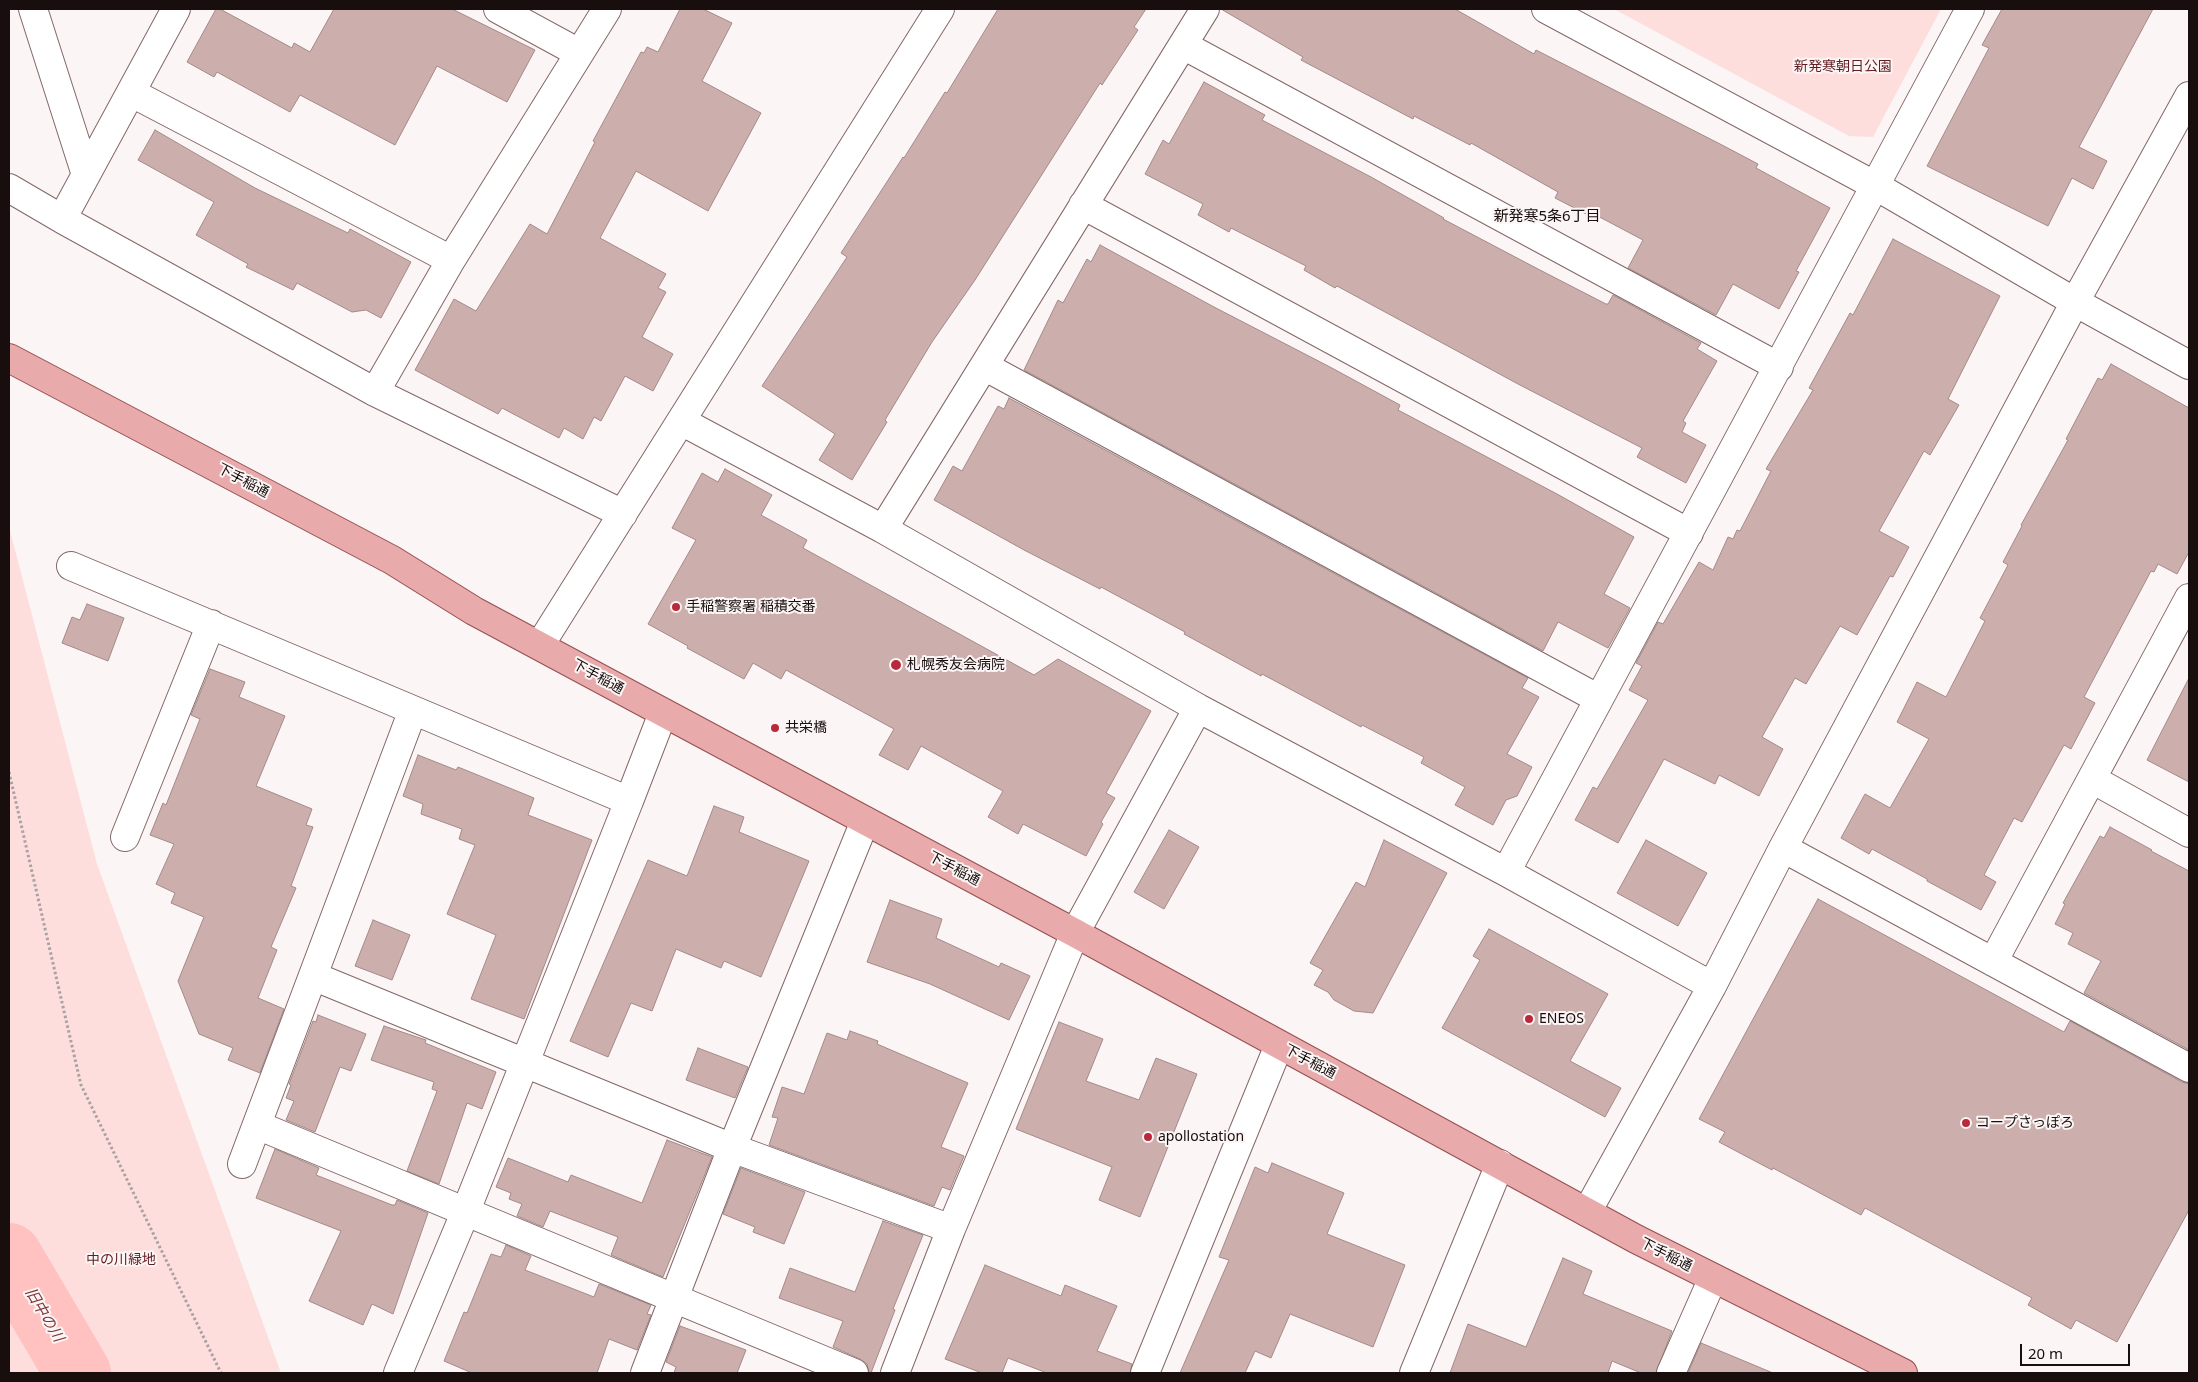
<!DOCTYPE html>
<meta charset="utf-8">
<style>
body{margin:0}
#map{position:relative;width:2198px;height:1382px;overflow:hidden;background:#fbf5f5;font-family:"Noto Sans",sans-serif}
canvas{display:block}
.frame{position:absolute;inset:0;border:10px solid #170e0d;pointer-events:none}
.scale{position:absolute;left:2020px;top:1344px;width:110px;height:22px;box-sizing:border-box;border:2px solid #170e0d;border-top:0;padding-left:6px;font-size:15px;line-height:18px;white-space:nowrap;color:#170e0d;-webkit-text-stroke:4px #fbf5f5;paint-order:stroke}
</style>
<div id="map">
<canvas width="2198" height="1382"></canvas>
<div class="frame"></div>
<div class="scale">20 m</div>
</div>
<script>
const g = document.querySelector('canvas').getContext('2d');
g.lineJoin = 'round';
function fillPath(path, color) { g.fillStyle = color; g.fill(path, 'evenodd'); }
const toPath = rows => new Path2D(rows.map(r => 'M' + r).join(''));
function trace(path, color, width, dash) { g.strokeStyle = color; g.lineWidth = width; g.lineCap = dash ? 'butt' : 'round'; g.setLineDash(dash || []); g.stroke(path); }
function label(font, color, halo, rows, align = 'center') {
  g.font = font + ' "Noto Sans","Noto Sans JP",sans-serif'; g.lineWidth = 4; g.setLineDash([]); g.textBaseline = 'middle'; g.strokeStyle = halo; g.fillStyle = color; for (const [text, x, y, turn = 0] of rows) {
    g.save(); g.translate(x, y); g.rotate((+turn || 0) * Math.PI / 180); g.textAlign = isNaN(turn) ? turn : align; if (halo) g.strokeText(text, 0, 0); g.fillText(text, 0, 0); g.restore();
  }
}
fillPath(toPath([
 [1614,9,1941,9,1873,137,1849,136],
 [9,527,97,864,281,1373,9,1373]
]), '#fddedd');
trace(toPath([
 [9,1256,78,1373]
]), '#ffc2c0', 66);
const building = toPath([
 [216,9,220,9,292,48,294,43,310,52,334,9,452,9,535,50,507,102,437,66,395,145,300,95,290,112,217,72,214,77,187,62,216,9],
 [680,9,703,9,732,23,702,81,761,113,708,211,636,171,600,238,666,274,658,288,666,292,642,337,673,354,653,391,625,376,601,421,594,417,583,439,564,428,559,438,502,408,498,414,415,370,454,299,476,311,530,224,547,234,595,142,593,141,641,52,644,53,647,47,658,52,680,9],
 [998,9,1146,9,1134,27,1138,30,1102,85,1100,83,975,280,932,342,885,420,887,422,852,480,819,460,835,434,762,386,847,257,841,253,903,157,904,158,945,92,947,93,998,9],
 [1221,9,1455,9,1534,54,1536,50,1722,145,1758,164,1756,168,1830,208,1796,271,1799,272,1779,309,1733,284,1716,315,1628,268,1643,240,1592,213,1590,216,1555,198,1558,192,1471,143,1470,145,1414,116,1413,119,1301,60,1303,57,1221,9],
 [2002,9,2153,9,2079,147,2107,161,2093,189,2072,178,2048,226,1927,166,1989,48,1982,45,2002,9],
 [1204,82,1265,115,1262,120,1371,177,1444,218,1443,219,1538,269,1606,304,1608,304,1613,295,1701,343,1697,349,1717,361,1683,421,1686,423,1682,432,1706,445,1686,483,1637,457,1642,448,1518,384,1337,286,1335,288,1304,270,1306,266,1231,228,1229,232,1198,215,1203,204,1145,174,1163,140,1169,144,1204,82],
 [155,130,255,188,348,233,350,229,411,262,381,318,366,310,352,312,297,283,293,290,246,267,248,264,196,235,214,202,138,160,155,130],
 [1893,239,2000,296,1948,399,1959,405,1930,455,1924,451,1879,531,1909,547,1893,577,1890,576,1857,635,1840,626,1806,684,1795,678,1762,737,1783,749,1759,796,1719,775,1715,784,1664,759,1618,843,1575,820,1593,787,1597,789,1648,700,1629,690,1642,666,1636,663,1658,622,1663,624,1699,562,1713,570,1728,537,1733,539,1737,530,1740,531,1771,471,1766,469,1813,390,1809,388,1850,313,1853,315,1893,239],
 [1100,245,1214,307,1330,367,1400,405,1398,410,1557,494,1634,537,1604,594,1630,608,1608,648,1558,622,1543,651,1024,370,1058,300,1063,303,1087,259,1091,262,1100,245],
 [2111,364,2189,408,2189,552,2177,574,2158,564,2154,572,2151,571,2084,697,2095,703,2071,749,2064,745,2022,822,2014,818,1984,875,1996,882,1981,910,1927,881,1927,879,1872,849,1869,854,1841,838,1865,794,1890,808,1929,739,1897,722,1917,682,1946,697,1985,621,1980,618,2008,565,2003,562,2022,526,2021,525,2068,440,2066,439,2098,378,2102,380,2111,364],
 [1009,398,1528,678,1522,688,1539,697,1507,754,1532,767,1517,796,1506,800,1493,825,1455,805,1465,787,1421,763,1424,757,1362,725,1361,727,1262,674,1261,676,1184,634,1185,632,1101,587,1100,589,1024,550,934,500,953,466,962,471,998,406,1004,409,1009,398],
 [725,469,772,495,761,515,807,540,803,548,1034,675,1058,659,1151,711,1106,793,1115,798,1101,822,1103,824,1086,856,1023,824,1018,834,988,817,1003,791,921,746,908,770,879,755,894,729,786,670,781,679,753,663,744,679,687,648,688,646,648,624,696,540,672,528,702,473,718,482,725,469],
 [87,604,124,618,108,661,62,643,72,617,80,620,87,604],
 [210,669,245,682,239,697,285,716,256,786,312,809,306,825,313,827,291,886,296,888,271,947,277,950,258,998,284,1009,260,1073,228,1060,233,1048,199,1034,178,981,204,917,171,903,175,893,156,884,174,844,150,835,163,803,166,805,200,719,191,715,210,669],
 [2189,678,2189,782,2147,760,2189,678],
 [418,755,456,770,458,767,534,798,528,815,592,840,524,1019,471,999,496,935,447,914,475,845,459,839,462,829,421,814,423,804,403,796,418,755],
 [714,806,744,817,739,832,809,861,761,977,724,961,721,968,676,949,652,1011,631,1003,608,1057,570,1041,648,860,687,876,714,806],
 [2110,827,2152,850,2151,851,2189,871,2189,1050,2084,993,2101,961,2068,944,2073,933,2055,924,2065,904,2063,903,2100,836,2104,838,2110,827],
 [1169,830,1199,847,1164,909,1134,892,1169,830],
 [1384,840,1447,873,1373,1013,1354,1011,1334,1000,1328,992,1314,985,1323,970,1310,963,1356,882,1365,887,1384,840],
 [1646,840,1707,873,1678,926,1617,893,1646,840],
 [1818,899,2064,1032,2070,1021,2182,1082,2189,1084,2189,1210,2117,1342,2076,1320,2071,1329,2028,1305,2032,1298,1865,1208,1861,1215,1773,1168,1772,1170,1719,1142,1725,1132,1699,1119,1818,899],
 [890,900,942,919,936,938,999,967,1001,963,1030,976,1009,1020,930,984,867,962,890,900],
 [373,920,410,935,392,980,355,966,373,920],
 [1489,929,1608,994,1570,1061,1621,1088,1605,1117,1442,1028,1480,960,1473,956,1489,929],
 [318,1015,366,1034,351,1071,340,1067,315,1132,286,1120,294,1101,286,1098,291,1085,289,1084,313,1021,316,1022,318,1015],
 [1059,1022,1103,1039,1086,1081,1139,1100,1156,1058,1197,1074,1140,1217,1099,1200,1112,1167,1016,1129,1059,1022],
 [384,1026,426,1040,425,1043,496,1072,482,1109,467,1103,439,1184,407,1171,437,1091,432,1089,434,1082,371,1060,384,1026],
 [850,1031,878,1041,877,1044,968,1083,941,1147,964,1156,950,1190,942,1187,934,1206,769,1145,778,1118,772,1117,782,1087,804,1094,827,1033,847,1040,850,1031],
 [698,1048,748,1067,735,1098,686,1080,698,1048],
 [667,1140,712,1157,663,1277,611,1255,618,1237,550,1211,543,1227,517,1216,522,1204,509,1199,511,1193,496,1187,508,1158,568,1182,571,1175,642,1203,667,1140],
 [275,1149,319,1168,316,1175,392,1205,395,1205,397,1200,428,1213,393,1314,372,1304,363,1325,309,1301,341,1231,256,1198,275,1149],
 [1272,1163,1344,1193,1327,1234,1405,1265,1373,1347,1290,1314,1271,1358,1255,1351,1245,1373,1180,1373,1229,1260,1219,1257,1255,1167,1268,1173,1272,1163],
 [741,1168,805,1192,784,1244,753,1232,755,1227,723,1214,741,1168],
 [883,1221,923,1235,893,1309,895,1310,871,1373,869,1373,867,1364,860,1359,833,1347,843,1321,779,1298,790,1268,855,1292,883,1221],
 [506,1245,531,1256,525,1270,594,1297,599,1284,651,1305,647,1314,651,1315,637,1350,609,1339,597,1373,472,1373,444,1361,464,1312,467,1313,491,1254,501,1257,506,1245],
 [1563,1258,1592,1271,1583,1294,1672,1331,1656,1373,1641,1373,1612,1361,1608,1373,1450,1373,1468,1324,1526,1347,1563,1258],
 [985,1265,1061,1296,1065,1285,1117,1306,1097,1351,1132,1364,1130,1373,1047,1373,1008,1358,1002,1373,982,1373,945,1359,985,1265],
 [680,1326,746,1350,737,1373,674,1373,676,1367,666,1362,680,1326],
 [1701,1343,1773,1373,1688,1373,1701,1343]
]);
fillPath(building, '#ccaead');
trace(building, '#a58988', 1);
const minor = toPath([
 [33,9,86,175],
 [498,9,579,53],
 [1546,9,1874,185,2075,302,2189,365],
 [1183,45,1779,367],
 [132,93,451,260],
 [9,188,62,219,375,392,623,514],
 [1083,205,1689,533],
 [62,219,176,9],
 [984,366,1597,698],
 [375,392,451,260,607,9],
 [681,421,883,529,1198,708,1506,872,1712,986],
 [883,529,1205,9],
 [71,566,629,801,663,713],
 [540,645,940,9],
 [2092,779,2189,833],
 [125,837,211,624],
 [1783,848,2189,1068],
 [1506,872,1970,9],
 [1993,962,2189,598],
 [313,976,732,1148,951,1229],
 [257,1125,854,1373],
 [242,1164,413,710],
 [1587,1212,1712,986,1783,848,2075,302,2189,96],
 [398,1373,465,1213,629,801],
 [645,1373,732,1148,865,821],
 [895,1373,951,1229,1075,933,1198,708],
 [1145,1373,1279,1045],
 [1414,1373,1500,1164],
 [1671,1373,1713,1278]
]);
const major = toPath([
 [9,358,392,560,474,611,1075,933,1636,1239,1903,1373]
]);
trace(minor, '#836867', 30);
trace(major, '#964f4f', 30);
trace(toPath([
 [9,772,81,1085,221,1373]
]), '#a9a2a2', 3, [2.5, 2.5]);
trace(minor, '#fff', 28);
trace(major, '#e9aaab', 28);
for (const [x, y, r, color] of [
 [676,607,5,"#ba293a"],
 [896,665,6,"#ba293a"],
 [775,728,5,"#ba293a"],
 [1529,1019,5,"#ba293a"],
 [1966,1123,5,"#ba293a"],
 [1148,1137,5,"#ba293a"]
]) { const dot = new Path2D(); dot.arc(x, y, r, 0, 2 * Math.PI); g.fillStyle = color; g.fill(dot); trace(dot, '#fbf5f5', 2); }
label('14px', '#631d22', '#fbf5f5', [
 ["新発寒朝日公園",1843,67],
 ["中の川緑地",121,1260]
]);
label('14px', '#170e0d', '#fbf5f5', [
 ["下手稲通",243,481,28],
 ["下手稲通",598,677,29],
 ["下手稲通",954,869,28],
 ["下手稲通",1310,1062,28],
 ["下手稲通",1666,1255,27]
]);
label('14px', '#170e0d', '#fbf5f5', [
 ["手稲警察署 稲積交番",686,607],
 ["札幌秀友会病院",907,665],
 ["共栄橋",785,728],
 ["ENEOS",1539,1019],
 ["コープさっぽろ",1976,1123],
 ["apollostation",1158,1137]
], 'left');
label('15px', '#170e0d', '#fbf5f5', [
 ["新発寒5条6丁目",1547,217]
]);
label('italic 15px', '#7e3638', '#fbf5f5', [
 ["旧中の川",44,1315,59]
]);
</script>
